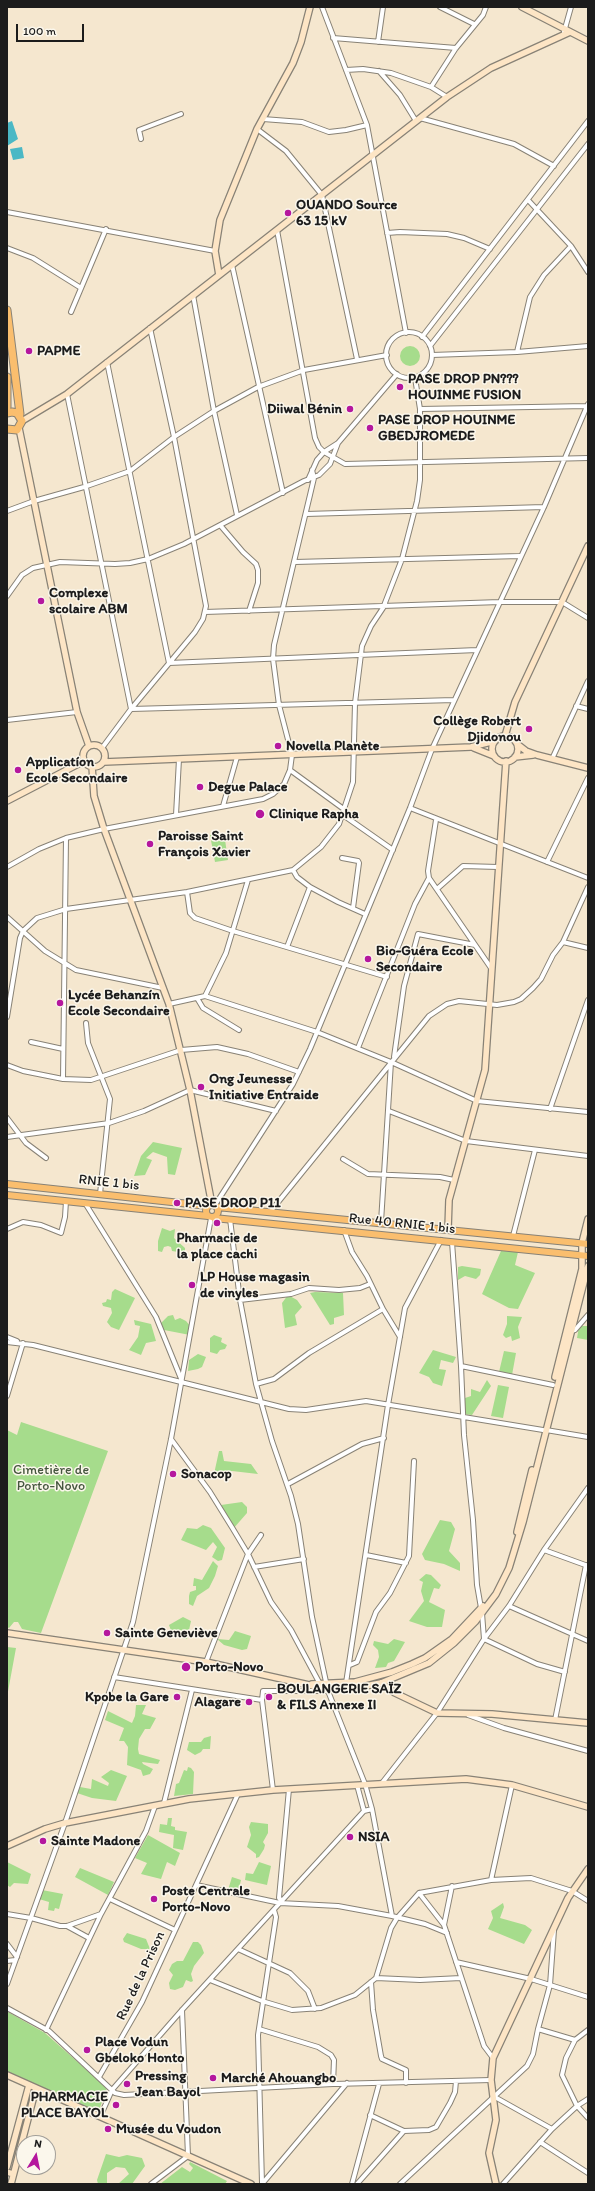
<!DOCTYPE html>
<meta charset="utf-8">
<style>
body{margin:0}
#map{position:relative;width:595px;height:2191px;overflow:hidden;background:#f5e7cf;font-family:Itim,sans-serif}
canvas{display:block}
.frame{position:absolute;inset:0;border:8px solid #1c1c1c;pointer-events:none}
.north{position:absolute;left:16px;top:2135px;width:40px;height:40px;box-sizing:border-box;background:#fbf7ec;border:1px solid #a29f99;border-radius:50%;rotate:10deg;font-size:11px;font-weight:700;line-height:16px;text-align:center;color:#1c1c1c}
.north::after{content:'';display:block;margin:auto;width:14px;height:18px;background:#b5179e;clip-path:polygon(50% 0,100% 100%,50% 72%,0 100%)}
.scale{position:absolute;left:16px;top:24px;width:68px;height:18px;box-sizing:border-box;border:2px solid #1c1c1c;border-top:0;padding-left:5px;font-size:12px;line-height:14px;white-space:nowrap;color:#1c1c1c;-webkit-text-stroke:3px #fbf7ec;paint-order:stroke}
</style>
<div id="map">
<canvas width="595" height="2191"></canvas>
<div class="frame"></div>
<div class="north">N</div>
<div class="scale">100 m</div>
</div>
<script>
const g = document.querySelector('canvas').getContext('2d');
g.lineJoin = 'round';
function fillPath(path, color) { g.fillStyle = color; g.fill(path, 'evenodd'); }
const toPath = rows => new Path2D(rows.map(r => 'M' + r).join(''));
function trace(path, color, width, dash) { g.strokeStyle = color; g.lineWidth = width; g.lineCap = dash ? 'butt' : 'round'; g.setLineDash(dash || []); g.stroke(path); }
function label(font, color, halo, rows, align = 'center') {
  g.font = font + ' Itim,sans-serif'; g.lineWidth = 3; g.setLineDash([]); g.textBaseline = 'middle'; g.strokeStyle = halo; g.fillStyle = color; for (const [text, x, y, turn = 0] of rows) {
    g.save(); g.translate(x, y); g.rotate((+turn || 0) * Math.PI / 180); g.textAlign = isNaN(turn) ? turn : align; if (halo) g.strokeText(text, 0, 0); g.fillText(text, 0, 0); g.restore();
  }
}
fillPath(toPath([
 '400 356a10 10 0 1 1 20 0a10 10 0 1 1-20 0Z',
 [224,833,228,860,215,862,210,835],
 [153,1142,182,1148,175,1175,168,1174,167,1157,153,1152,146,1158,152,1160,145,1175,134,1176,141,1156],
 [162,1228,170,1231,175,1229,174,1238,185,1248,185,1253,172,1251,171,1247,168,1246,164,1247,162,1252,158,1251,158,1241],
 [501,1251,518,1252,515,1265,535,1273,518,1309,509,1308,482,1294],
 [462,1266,481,1269,480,1275,476,1279,465,1276,458,1280,458,1267],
 [115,1289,135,1298,119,1330,111,1327,107,1322,112,1313,111,1308,103,1306,102,1303,106,1302,107,1299,111,1300,112,1292],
 [315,1292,343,1293,344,1315,334,1318,334,1324,330,1325,310,1293],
 [288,1295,297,1300,302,1307,295,1315,297,1325,285,1328,282,1303],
 [173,1315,175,1320,180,1318,186,1321,191,1327,190,1335,164,1330,161,1323,168,1316],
 [507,1316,522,1317,518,1327,520,1338,512,1341,511,1336,506,1338,503,1335,507,1324],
 [134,1320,151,1324,156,1341,146,1343,141,1355,129,1350,138,1337,140,1326,135,1325],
 [579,1326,588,1326,588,1340,577,1338],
 [214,1335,222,1338,221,1342,227,1345,225,1349,220,1350,217,1354,210,1352,210,1338],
 [433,1350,456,1357,453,1363,441,1360,439,1369,446,1370,442,1386,433,1383,429,1377,419,1373],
 [504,1351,516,1353,512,1375,499,1372],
 [198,1354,206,1357,202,1367,198,1369,188,1371,189,1360],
 [487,1380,491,1386,472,1415,463,1414,462,1399,471,1396,471,1389,480,1392],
 [498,1385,509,1387,503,1418,491,1416],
 [21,1422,108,1451,41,1633,22,1629,18,1622,14,1622,9,1628,7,1627,7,1430,17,1435],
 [219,1451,222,1451,224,1461,251,1464,258,1474,232,1471,223,1475,214,1474],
 [242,1502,247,1507,247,1513,233,1529,221,1505],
 [440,1520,451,1522,455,1529,449,1551,460,1563,460,1571,444,1564,425,1560,422,1554],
 [203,1525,211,1528,225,1548,222,1560,218,1561,212,1557,217,1547,213,1542,206,1550,181,1540,187,1528,197,1529],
 [213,1561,218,1566,215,1576,209,1588,197,1596,193,1606,189,1604,189,1596,190,1592,196,1590,196,1586,193,1586,194,1578,202,1580],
 [426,1574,431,1575,441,1585,439,1589,434,1588,429,1602,445,1610,442,1627,427,1627,409,1621,424,1601,421,1591,423,1582,419,1580],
 [183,1617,191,1621,187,1639,173,1636,169,1625],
 [235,1631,251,1636,247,1649,242,1650,224,1645,217,1639,229,1640],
 [394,1639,405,1642,394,1661,388,1663,386,1667,375,1668,379,1657,378,1650,373,1645,374,1641,388,1644],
 [7,1647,16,1648,7,1697],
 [136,1705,146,1705,142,1714,156,1718,150,1729,145,1729,139,1739,138,1749,139,1754,160,1760,158,1764,142,1762,143,1764,153,1769,150,1774,143,1776,141,1770,127,1765,128,1747,124,1741,119,1741,124,1728,105,1720,108,1711,132,1723,135,1716],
 [211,1736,210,1749,203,1749,201,1752,195,1755,187,1750,189,1742,201,1742,204,1738],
 [188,1767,191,1768,194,1772,193,1794,174,1796,176,1784,179,1783,184,1770,187,1771],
 [111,1770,127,1776,116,1801,92,1798,77,1793,80,1787,91,1789,92,1779,108,1786,109,1783,101,1777],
 [168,1818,172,1818,171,1826,175,1827,175,1830,187,1832,183,1850,173,1848,174,1835,159,1832,160,1824,167,1825],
 [251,1822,268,1824,268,1833,263,1842,265,1845,264,1849,259,1857,256,1858,256,1854,247,1847,251,1835,249,1827],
 [148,1835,180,1853,175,1866,167,1862,161,1879,141,1874,147,1863,135,1858],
 [7,1862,31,1874,28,1884,14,1883,10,1887,7,1885],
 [259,1862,271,1866,267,1885,245,1880,246,1873,253,1874],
 [80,1868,114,1882,108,1895,75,1877],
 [232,1877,241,1880,238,1893,228,1890],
 [42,1890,63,1894,59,1909,55,1908,54,1911,48,1910,49,1902,39,1899],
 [503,1903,504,1907,500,1918,525,1925,532,1930,524,1944,488,1929,493,1918,491,1911],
 [127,1933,146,1939,150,1949,141,1949,124,1942,123,1939],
 [193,1942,198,1942,201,1945,204,1953,194,1966,191,1974,193,1981,191,1982,186,1980,183,1987,175,1990,170,1989,169,1983,173,1975,169,1970,172,1964,177,1961,183,1961],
 [8,2012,45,2033,107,2088,98,2113,7,2073],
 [106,2154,119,2157,127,2155,142,2158,145,2166,132,2184,118,2184,129,2174,125,2168,116,2167,107,2173,107,2184,98,2184,97,2180],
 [190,2162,227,2181,225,2184,160,2184,182,2167,190,2172,193,2168,189,2164]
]), '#a6dc8c');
fillPath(toPath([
 [12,121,18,139,7,146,7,123],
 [22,147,24,158,13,160,10,149]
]), '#4bb8c5');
trace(toPath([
 [587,1238,588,1233]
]), '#4bb8c5', 1.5);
const street = toPath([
 [322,7,367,125,406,333],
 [440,7,474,24],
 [564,32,571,7],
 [333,38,456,48],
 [378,42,383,7],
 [346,70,363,69,391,73,431,87,447,97],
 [379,71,400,95,416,121],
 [431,87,456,48,483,15,486,7],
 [420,118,514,144,554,166],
 [263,119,302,122,329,132,346,130,367,125],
 [257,129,286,151,322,195,357,359],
 [141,139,139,130,181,114],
 [528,200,571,246,588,272],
 [7,212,215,251],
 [277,230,315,438,319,447,324,452,345,464,588,458],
 [387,233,400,232,447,234,464,238,490,249],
 [7,248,33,258,81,288],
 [232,265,283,493],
 [193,295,214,411,237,515],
 [71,312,106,229],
 '386 355a23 23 0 1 1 46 0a23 23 0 1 1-46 0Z',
 [422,337,588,121],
 [430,346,588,144],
 [517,352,530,297,544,275,571,246],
 [432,355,517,352,588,346],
 [107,362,169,663,477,650],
 [67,394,131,709,454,700],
 [420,409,587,406],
 [308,480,317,460,324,452,338,443,397,374],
 [7,511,34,501,84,487,130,471,174,437,214,411,258,387,304,370,387,355],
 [306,514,544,507],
 [220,525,243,552,256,564,258,570,258,583,249,611],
 [295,562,520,556],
 [7,596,22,575,33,568,60,562,115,564,130,563,148,559,184,544,304,481,319,475,330,464,338,443],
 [205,612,500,602,562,602,588,618],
 [576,706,588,709],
 [7,720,77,712],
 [102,748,131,709,195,632,203,619,206,606,174,437,150,328],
 [552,759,588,681],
 [290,770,345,810],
 [223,806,237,757],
 [410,808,588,878],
 [176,815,179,759],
 [343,815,393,850],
 [342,858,358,861,359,863,353,908],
 [547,862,588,778],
 [7,867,39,849,66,838,104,829,263,799,273,794,284,784,290,770,292,755,279,705,273,659,274,645,310,495,314,478,312,470],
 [293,870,297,877,310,887,338,902,365,914],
 [429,878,491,968],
 [437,889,463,866,498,867],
 [187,892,190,913,195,918,233,931,387,977],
 [7,917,45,951,76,970,163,988],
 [563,942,588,948],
 [287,947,310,887],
 [205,996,226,953,248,880],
 [197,998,203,1008,239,1030],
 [169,1004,205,996,317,1032,391,1062,477,1101,588,1112],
 [7,1017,20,938,23,931,37,918,66,909,187,892,293,870,321,847,339,824,353,782,355,703,362,646,371,626,383,608,402,559,417,501,420,480,420,409,415,378],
 [86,1023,88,1043,110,1099,100,1194],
 [31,1042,63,1049],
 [358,1048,415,904,429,878,428,871,436,820],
 [394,1057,404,986,418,934,475,945],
 [7,1065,23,1071,63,1079,91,1080,181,1050,217,1047,248,1054,299,1072],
 [63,1079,66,838],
 [550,1109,588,1000],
 [389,1111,466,1141,588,1156],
 [7,1118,26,1143,46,1158],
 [7,1137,109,1123,144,1111,190,1090,276,1111],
 [343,1159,368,1174,440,1177,454,1180],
 [85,1203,156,1317,182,1381],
 [215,1205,293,1084,310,1049,410,808,432,749,544,507,588,404],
 [270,1212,429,1016,447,1004,459,1001,497,1005,514,1002,521,999,533,988,541,979,553,955,563,942,588,887],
 [230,1219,240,1300,256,1384,272,1441,291,1496,298,1524,312,1617,328,1691,365,1784,372,1809,392,1916],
 [381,1222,391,1062],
 [7,1229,23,1222,41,1225,61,1233,65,1217,66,1201],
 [344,1230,352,1252,367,1276,383,1309,400,1337],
 [513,1236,535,1150],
 [452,1242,461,1366,464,1435,473,1520,477,1585,481,1608],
 [240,1300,291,1294,309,1288,339,1290,360,1288,370,1284],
 [571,1331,575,1330,588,1315],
 [7,1337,17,1341],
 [7,1342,33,1345,289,1409,306,1410,366,1401,543,1430],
 [461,1366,553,1385],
 [256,1384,274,1379,309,1353,383,1309],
 [7,1396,23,1343],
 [546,1430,588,1437],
 [171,1439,210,1492,233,1529,248,1554,271,1602,291,1630,320,1684],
 [288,1484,362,1444,384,1438],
 [544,1550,588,1566],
 [366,1555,406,1563],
 [254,1567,304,1559],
 [509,1606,588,1641],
 [482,1613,484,1639,537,1664,565,1672],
 [206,1662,248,1554,261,1535],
 [350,1665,357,1662,376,1612,390,1593,409,1556,414,1461],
 [114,1677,262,1700],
 [346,1683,388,1405,405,1308,441,1240],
 [468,1715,504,1728,588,1751],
 [555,1720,586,1565],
 [382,1783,437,1713,484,1639,509,1606,544,1550,588,1488],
 [357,1785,364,1811],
 [273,1790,262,1700,263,1691,328,1691],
 [164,1803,192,1690],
 [491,1880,512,1785],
 [196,1885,280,1903,338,1906,392,1916,425,1924,447,1933],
 [419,1893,444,1925,484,2046,493,2058],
 [110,1899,175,1930],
 [282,1901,279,1898,289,1789],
 [7,1914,31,1918,60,1926,67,1926,101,1914,146,1831,155,1806],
 [444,1925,452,1886],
 [67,1926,89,1938],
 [7,1944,17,1957],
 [238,1949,290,1973,308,1991,315,2009],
 [7,1961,15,1960],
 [456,1962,531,1979,588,1997],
 [376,1978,420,1980,461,1978],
 [210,1980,262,2001,292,2010,321,2008,355,1995,376,1978,391,1928,397,1918,419,1893,491,1880,531,1878,572,1891,588,1901],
 [371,1982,373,2010,381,2056,382,2059,406,2070,406,2083],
 [7,1984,65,1823,133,1622,171,1439,211,1218],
 [7,2008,49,2031,115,2093,124,2095,333,2084,491,2080],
 [259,2029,318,2047,331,2055,334,2060,333,2084],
 [538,2029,575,2040],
 [46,2030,101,1914],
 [588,2030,575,2040,566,2058,562,2075,577,2106,588,2118],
 [99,2077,142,2002,238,1794],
 [493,2096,552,2129],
 [370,2115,404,2131,429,2130,436,2127,450,2103,455,2092,456,2081],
 [100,2117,112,2090,182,2010,364,1811,372,1809],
 [540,2142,588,2173],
 [262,2183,258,2035,276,1917,274,1910],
 [151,2184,188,2156,182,2010],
 [262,2184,347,2083],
 [352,2184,379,2084],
 [357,2184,404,2131],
 [400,2184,527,2066,533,2054,538,2029,550,1985,554,1930],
 [503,2184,552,2129,577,2106,588,2099]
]);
const secondary = toPath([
 [522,7,588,41],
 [219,275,215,251,220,220,257,129,293,63,301,42,310,7],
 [22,421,67,394,447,97,491,68,570,32],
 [19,428,77,712,89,746],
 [505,736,515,702,588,546],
 '492 749a13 13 0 1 1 26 0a13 13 0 1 1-26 0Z',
 [517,744,526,751,537,755,588,768],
 '83 756a11 11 0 1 1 22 0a11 11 0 1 1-22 0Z',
 [474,748,494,756],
 [515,757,533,755],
 [104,762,471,747,495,741],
 [92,766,94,796,104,829,169,1004,190,1090,212,1205],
 [7,801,84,761],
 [448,1229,449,1200,485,1070,506,761],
 [555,1377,582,1269,582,1243,588,1219],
 [517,1532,532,1470],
 [7,1633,206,1662,327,1689,365,1686,381,1683,429,1663,454,1643,475,1622,496,1594,509,1568,523,1522,588,1266],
 [381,1683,395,1693,437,1713,492,1714,588,1723],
 [312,1684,355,1682,392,1672,412,1664,425,1658,452,1639,483,1606],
 [7,1846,45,1829,65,1823,189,1799,273,1790,466,1779,512,1785,588,1807],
 [7,2075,251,2184],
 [7,2167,29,2085],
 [7,2172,13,2174],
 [11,2184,36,2088],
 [496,2184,489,2153,496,2120,491,2080,493,2058,568,1898,588,1869]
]);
const primary = toPath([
 [7,1184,208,1206],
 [7,1195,208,1216],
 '206 1211a6 6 0 1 1 12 0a6 6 0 1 1-12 0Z',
 [217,1207,588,1244],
 [214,1218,588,1256]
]);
const highway = toPath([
 [7,310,20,414],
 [7,377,7,407],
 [7,413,12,412,17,413,22,421,17,430,7,429]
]);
trace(street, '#888276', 6);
trace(secondary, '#888276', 8);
trace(primary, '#888276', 8);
trace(highway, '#888276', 9);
trace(street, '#fff', 4);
trace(secondary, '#fde5c5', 5.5);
trace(primary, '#fabe6e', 6);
trace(highway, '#fabe6e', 7);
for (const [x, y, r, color] of [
 [288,213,4,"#b5179e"],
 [29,351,4,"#b5179e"],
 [400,387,4,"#b5179e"],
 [350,409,4,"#b5179e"],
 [370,428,4,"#b5179e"],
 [41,601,4,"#b5179e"],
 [529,729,4,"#b5179e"],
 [278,746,4,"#b5179e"],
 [18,770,4,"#b5179e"],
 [200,787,4,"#b5179e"],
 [260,814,5,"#b5179e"],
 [150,844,4,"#b5179e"],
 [368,959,4,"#b5179e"],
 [60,1003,4,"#b5179e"],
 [201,1087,4,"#b5179e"],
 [177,1203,4,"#b5179e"],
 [217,1223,4,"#b5179e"],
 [192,1285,4,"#b5179e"],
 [173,1474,4,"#b5179e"],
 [107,1633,4,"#b5179e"],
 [186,1667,5,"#b5179e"],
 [177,1697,4,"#b5179e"],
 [269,1697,4,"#b5179e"],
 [249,1702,4,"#b5179e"],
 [350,1837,4,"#b5179e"],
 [43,1841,4,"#b5179e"],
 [154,1899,4,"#b5179e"],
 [87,2050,4,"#b5179e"],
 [213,2078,4,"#b5179e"],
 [127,2084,4,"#b5179e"],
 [116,2105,4,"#b5179e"],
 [108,2129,4,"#b5179e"]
]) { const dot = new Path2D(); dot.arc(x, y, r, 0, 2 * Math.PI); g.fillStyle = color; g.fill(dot); trace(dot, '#fbf7ec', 1.5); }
label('bold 14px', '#1c1c1c', '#fbf7ec', [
 ["OUANDO Source",296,205],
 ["63 15 kV",296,221],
 ["PAPME",37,351],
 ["PASE DROP PN???",408,379],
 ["HOUINME FUSION",408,395],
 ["Diiwal Bénin",342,409,"right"],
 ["PASE DROP HOUINME",378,420],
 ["GBEDJROMEDE",378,436],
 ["Complexe",49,593],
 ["scolaire ABM",49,609],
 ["Collège Robert",521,721,"right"],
 ["Djidonou",521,737,"right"],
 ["Novella Planète",286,746],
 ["Applicatíon",26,762],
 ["Ecole Secondaire",26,778],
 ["Degue Palace",208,787],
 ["Clinique Rapha",269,814],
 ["Paroisse Saint",158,836],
 ["François Xavier",158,852],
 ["Bio-Guéra Ecole",376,951],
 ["Secondaire",376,967],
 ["Lycée Behanzín",68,995],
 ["Ecole Secondaire",68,1011],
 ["Ong Jeunesse",209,1079],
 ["Initiative Entraide",209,1095],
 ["PASE DROP P11",185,1203],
 ["Pharmacie de",217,1238,"center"],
 ["la place cachi",217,1254,"center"],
 ["LP House magasin",200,1277],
 ["de vinyles",200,1293],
 ["Sonacop",181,1474],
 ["Sainte Geneviève",115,1633],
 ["Porto-Novo",195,1667],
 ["BOULANGERIE SAÏZ",277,1689],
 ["& FILS Annexe II",277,1705],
 ["Kpobe la Gare",169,1697,"right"],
 ["Alagare",241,1702,"right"],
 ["NSIA",358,1837],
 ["Sainte Madone",51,1841],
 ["Poste Centrale",162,1891],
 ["Porto-Novo",162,1907],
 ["Place Vodun",95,2042],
 ["Gbeloko Honto",95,2058],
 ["Pressing",135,2076],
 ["Jean Bayol",135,2092],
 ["Marché Ahouangbo",221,2078],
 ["PHARMACIE",108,2097,"right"],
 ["PLACE BAYOL",108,2113,"right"],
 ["Musée du Voudon",116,2129]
], 'left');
label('14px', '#1c1c1c', '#fbf7ec', [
 ["RNIE 1 bis",109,1183,6],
 ["Rue 40 RNIE 1 bis",402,1224,6],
 ["Rue de la Prison",141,1976,-65]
]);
label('14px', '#45563e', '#fbf7ec', [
 ["Cimetière de",51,1470],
 ["Porto-Novo",51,1486]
]);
</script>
